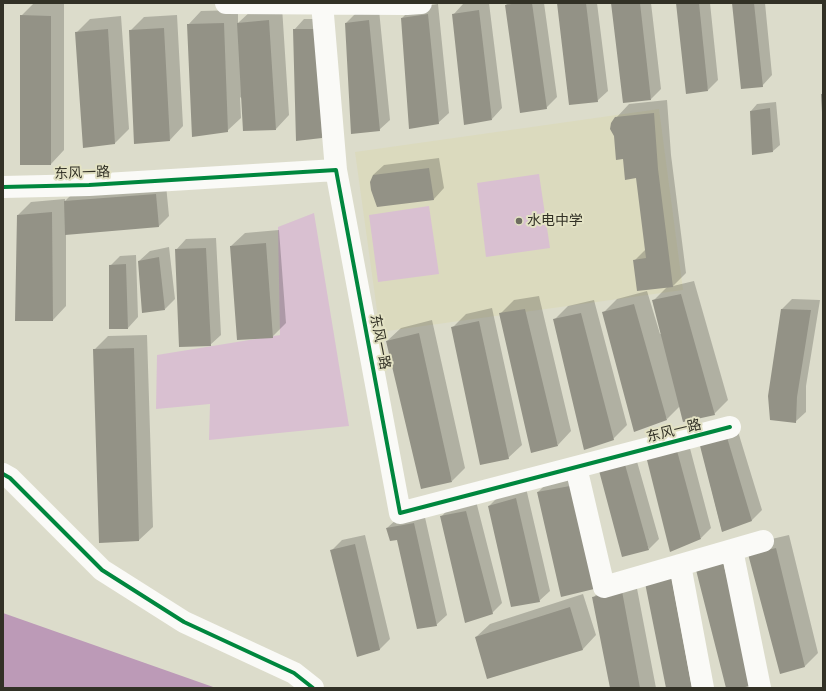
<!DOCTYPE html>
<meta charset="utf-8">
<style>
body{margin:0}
#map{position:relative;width:826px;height:691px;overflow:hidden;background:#dcdccb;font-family:"Alegreya Sans",sans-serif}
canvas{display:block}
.frame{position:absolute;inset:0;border:4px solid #323126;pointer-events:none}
</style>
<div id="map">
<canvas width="826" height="691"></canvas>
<div class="frame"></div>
</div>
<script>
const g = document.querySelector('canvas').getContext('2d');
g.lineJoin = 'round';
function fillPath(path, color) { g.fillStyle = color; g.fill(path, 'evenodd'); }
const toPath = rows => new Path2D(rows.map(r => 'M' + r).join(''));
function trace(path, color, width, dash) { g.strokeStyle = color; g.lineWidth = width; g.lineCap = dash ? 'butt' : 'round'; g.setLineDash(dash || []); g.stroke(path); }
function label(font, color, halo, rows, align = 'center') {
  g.font = font + ' "Alegreya Sans","Noto Sans SC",sans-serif'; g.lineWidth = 4; g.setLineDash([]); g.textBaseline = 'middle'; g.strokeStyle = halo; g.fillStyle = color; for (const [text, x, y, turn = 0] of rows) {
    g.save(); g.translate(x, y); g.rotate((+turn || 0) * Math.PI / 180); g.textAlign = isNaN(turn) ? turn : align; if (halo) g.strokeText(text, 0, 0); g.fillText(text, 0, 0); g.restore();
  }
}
fillPath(toPath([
 [659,109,683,290,380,332,355,152]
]), '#dbdabe');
fillPath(toPath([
 [539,174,550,248,486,257,477,183],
 [429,206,439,274,378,282,369,215],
 [314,213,349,426,209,440,210,404,156,409,157,355,280,335,278,227]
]), '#d9c0d1');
fillPath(toPath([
 [3,613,216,688,3,688]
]), '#bc9ab7');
fillPath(toPath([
 [34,3,64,3,64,150,51,164,21,16],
 [472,3,489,3,502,108,492,119,453,15,463,4],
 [508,3,544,3,557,97,546,108,506,5],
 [558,3,597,3,608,91,597,101],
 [612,3,651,3,661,89,651,99],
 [677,3,710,3,718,80,708,90],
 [733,3,765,3,772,75,762,86],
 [438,4,449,113,438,123,402,18,412,8],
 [282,7,289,115,276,129,240,97,241,118,227,131,188,25,201,11,238,10,238,23,252,10],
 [379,10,390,120,379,130,346,23,356,13],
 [177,15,183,126,170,140,130,31,144,17],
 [121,16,129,129,115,143,84,147,76,33,90,19],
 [304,19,329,19,332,126,322,137,294,30],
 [667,100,671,155,686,273,673,286,694,281,728,400,714,414,680,406,667,419,604,312,617,299,647,291,660,334,662,334,653,301,667,287,634,261,646,249,637,177,624,158,616,118,629,104],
 [776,102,780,145,773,151,751,111,757,104],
 [439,158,444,188,434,199,373,175,384,165],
 [166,185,169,216,159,226,66,234,66,306,53,320,17,216,31,202,65,199,65,201,75,191],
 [279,230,286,323,272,337,231,246,245,233],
 [216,238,221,335,210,345,176,250,186,239],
 [169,247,175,299,165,309,139,261,150,251],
 [136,255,138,317,128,328,110,266,120,256],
 [539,296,571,431,558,445,501,313,514,300],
 [792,299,820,300,806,386,806,412,795,422,782,309],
 [594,300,627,425,613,439,554,320,568,306],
 [492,308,522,445,508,458,452,328,466,314],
 [432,320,465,468,452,481,387,341,401,328],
 [147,335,153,527,139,540,100,542,94,350,108,336],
 [736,425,762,510,752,520,722,531,700,443],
 [687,437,711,528,701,538,647,456],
 [634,451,659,539,649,549,609,457],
 [584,473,607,574,538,492,551,479],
 [526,488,550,591,539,601,489,506,499,496],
 [476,501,502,603,492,613,441,517,451,506],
 [424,513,447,615,436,625,398,539,387,528,398,518],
 [365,535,390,639,380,649,358,655,331,551,342,540],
 [789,535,818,653,805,666,781,673,763,541],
 [635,578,656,688,611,688,593,598,606,584],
 [583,594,596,635,583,649,476,637,490,624]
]), '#0003');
fillPath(toPath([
 [518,3,532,3,547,109,520,113,505,5],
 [557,3,586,3,598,102,569,105],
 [611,3,640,3,651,100,623,103],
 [676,3,699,3,708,91,686,94],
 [732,3,754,3,763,87,741,89],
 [479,10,492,120,464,125,452,14],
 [428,14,439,124,409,129,401,18],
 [20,15,51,16,51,165,20,165],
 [269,20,276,130,243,131,237,23],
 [369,20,380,131,351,134,345,23],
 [224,23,228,132,192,137,187,24],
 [164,28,170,141,134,144,129,30],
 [108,29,115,144,83,148,75,32],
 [293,29,319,29,322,138,296,141],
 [821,94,823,94,823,112,822,112],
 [770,108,773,152,752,155,750,111],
 [654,113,658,169,673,287,637,291,633,260,646,258,636,178,625,180,623,159,616,160,614,136,610,129,611,123,615,117],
 [429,168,434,200,377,207,371,190,370,182,373,175],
 [156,194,159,227,65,235,64,201],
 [52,212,53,321,15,321,17,215],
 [266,243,273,338,237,340,230,246],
 [206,248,211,346,179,347,175,249],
 [159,257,165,310,142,313,138,261],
 [126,264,128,329,109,329,109,265],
 [681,294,715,415,683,422,652,300],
 [634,304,667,420,634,432,602,312],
 [525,309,558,446,531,453,499,313],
 [781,309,811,310,797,397,796,423,770,420,768,396],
 [581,313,614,440,584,450,553,319],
 [479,321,509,459,480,465,451,327],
 [419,333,452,482,421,489,386,341],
 [134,348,139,541,99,543,93,349],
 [726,434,752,521,722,532,699,442],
 [676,447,701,539,670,552,646,456],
 [624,461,649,550,622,557,598,467],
 [570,486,594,589,561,597,537,492],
 [516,498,540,602,511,607,488,506],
 [466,511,493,614,465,623,440,516],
 [414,523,437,626,417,629,397,540,390,541,386,528],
 [355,544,380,650,357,657,330,550],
 [776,548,805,667,780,674,748,554],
 [722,558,754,685,741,688,726,688,695,566],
 [671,575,692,688,666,688,645,583],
 [622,591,640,688,610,688,592,597],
 [570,607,583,650,487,679,475,637]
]), '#939286');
trace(toPath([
 [226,3,407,4,421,3],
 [322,3,336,170],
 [3,187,89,185,336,170,400,513,730,427],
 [576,467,604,587,763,541],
 [3,474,10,478,102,570,184,622,294,673,313,688],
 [732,550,760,688],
 [680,565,703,688]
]), '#fafaf7', 22);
trace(toPath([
 [3,187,89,185,336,170,400,513,730,427],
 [3,474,10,478,102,570,184,622,294,673,313,688]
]), '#00873e', 4);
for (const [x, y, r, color] of [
 [519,221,4,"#6e6d60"]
]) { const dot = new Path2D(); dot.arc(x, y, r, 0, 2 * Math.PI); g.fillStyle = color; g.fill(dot); trace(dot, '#e3e2c4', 1.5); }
label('14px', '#323126', '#e3e2c4', [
 ["东风一路",82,173,-2],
 ["东风一路",380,342,79],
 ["东风一路",674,431,-14]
]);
label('14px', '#323126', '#e3e2c4', [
 ["水电中学",527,221]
], 'left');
</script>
